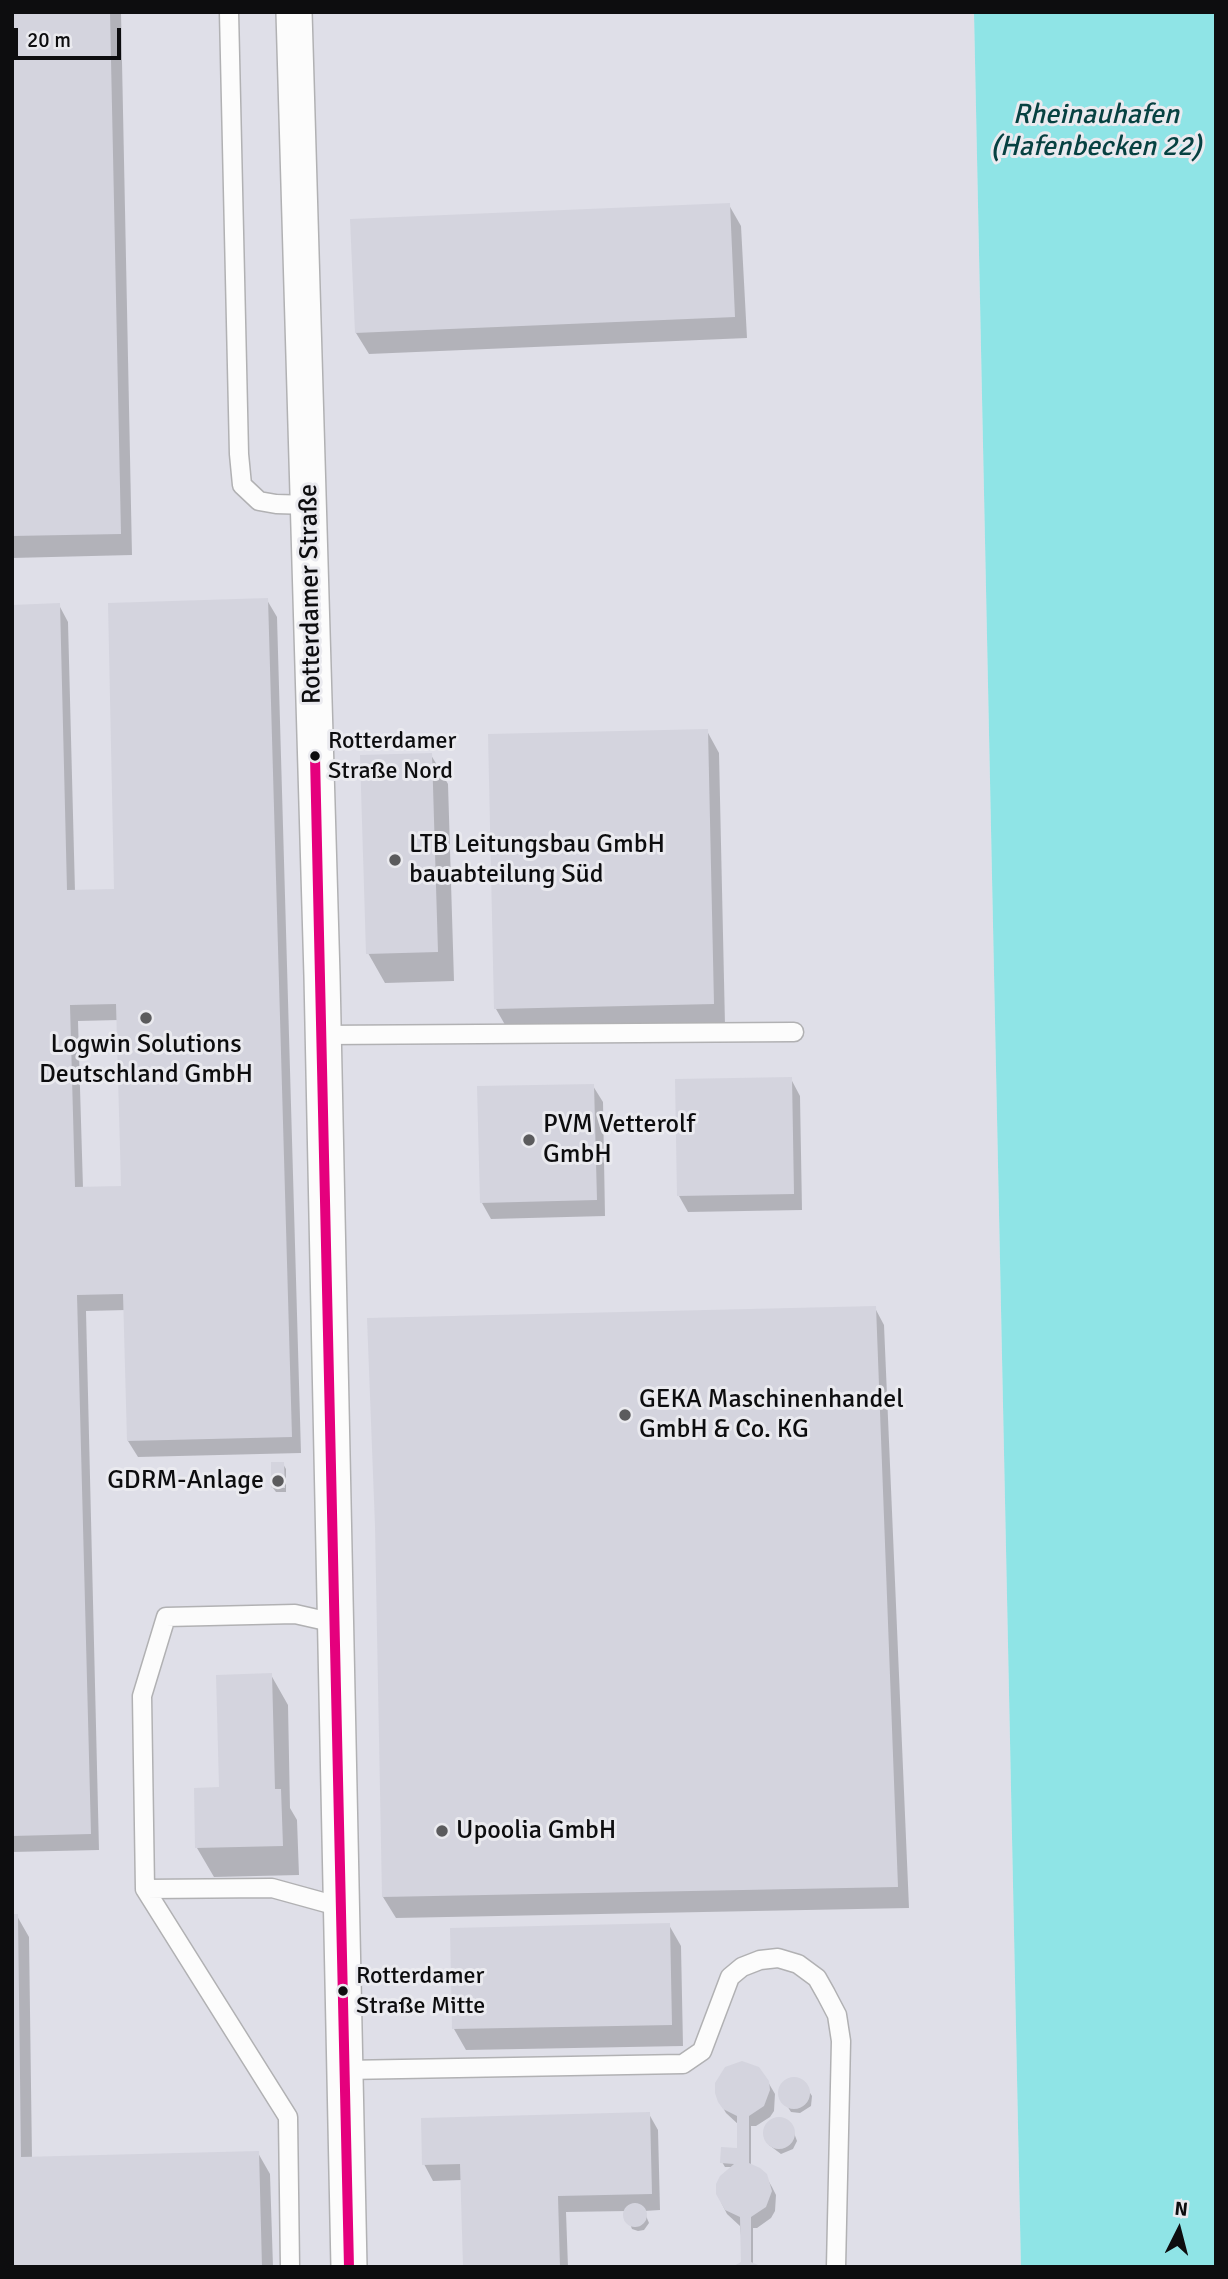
<!DOCTYPE html>
<meta charset="utf-8">
<style>
body{margin:0}
#map{position:relative;width:1228px;height:2279px;overflow:hidden;background:#ebebee;font-family:Signika,sans-serif}
canvas{display:block}
.frame{position:absolute;inset:0;border:14px solid #0d0d0f;pointer-events:none}
.north{position:absolute;left:1144px;top:2195px;width:70px;height:70px;-webkit-text-stroke:5px #eaeaef;paint-order:stroke;rotate:6deg;font-size:19px;font-weight:700;line-height:28px;text-align:center;color:#0d0d0f}
.north::after{content:'';display:block;margin:auto;width:24px;height:32px;background:#0d0d0f;clip-path:polygon(50% 0,100% 100%,50% 72%,0 100%)}
.scale{position:absolute;left:14px;top:28px;width:107px;height:32px;box-sizing:border-box;border:4px solid #0d0d0f;border-top:0;padding-left:9px;font-size:21px;line-height:24px;white-space:nowrap;color:#0d0d0f;-webkit-text-stroke:5px #eaeaef;paint-order:stroke}
</style>
<div id="map">
<canvas width="1228" height="2279"></canvas>
<div class="frame"></div>
<div class="north">N</div>
<div class="scale">20 m</div>
</div>
<script>
const g = document.querySelector('canvas').getContext('2d');
g.lineJoin = 'round';
function fillPath(path, color) { g.fillStyle = color; g.fill(path, 'evenodd'); }
const toPath = rows => new Path2D(rows.map(r => 'M' + r).join(''));
function trace(path, color, width, dash) { g.strokeStyle = color; g.lineWidth = width; g.lineCap = dash ? 'butt' : 'round'; g.setLineDash(dash || []); g.stroke(path); }
function label(font, color, halo, rows, align = 'center') {
  g.font = font + ' Signika,sans-serif'; g.lineWidth = 6; g.setLineDash([]); g.textBaseline = 'middle'; g.strokeStyle = halo; g.fillStyle = color; for (const [text, x, y, turn = 0] of rows) {
    g.save(); g.translate(x, y); g.rotate((+turn || 0) * Math.PI / 180); g.textAlign = isNaN(turn) ? turn : align; if (halo) g.strokeText(text, 0, 0); g.fillText(text, 0, 0); g.restore();
  }
}
fillPath(toPath([
 [12,12,974,12,1021,2267,12,2267]
]), '#dfdfe8');
fillPath(toPath([
 [974,12,1216,12,1216,2267,1021,2267]
]), '#8fe4e6');
fillPath(toPath([
 [12,12,121,12,132,555,12,558],
 [729,205,741,226,747,338,369,354,356,333,352,221],
 [267,600,277,617,301,1453,138,1457,128,1441,126,1310,86,1311,99,1850,12,1852,12,606,59,605,68,622,75,892,116,891],
 [119,1020,123,1187,83,1188,78,1021],
 [707,731,719,753,725,1025,508,1030,496,1009],
 [431,755,448,784,454,981,385,983,368,953],
 [791,1079,800,1096,802,1210,688,1212,679,1196],
 [593,1086,603,1102,605,1216,491,1219,482,1203],
 [875,1308,884,1325,909,1908,396,1918,383,1897],
 [283,1464,286,1469,286,1492,276,1492,273,1488],
 [271,1675,288,1705,290,1808,297,1820,299,1875,214,1877,197,1848],
 [17,1916,29,1937,32,2159,258,2153,270,2174,273,2267,12,2267],
 [669,1925,681,1946,683,2046,466,2050,454,2029],
 [794,2079,803,2082,812,2096,811,2106,800,2113,791,2112,780,2095,785,2082],
 [768,2082,775,2094,774,2111,770,2117,756,2126,751,2126,751,2165,765,2175,772,2187,776,2195,775,2211,771,2218,757,2228,753,2228,753,2264,744,2265,740,2226,727,2214,721,2202,733,2167,725,2167,722,2162,738,2150,739,2125,726,2113,719,2101],
 [649,2114,658,2130,660,2210,644,2211,649,2223,644,2230,638,2231,632,2229,626,2214,627,2211,566,2212,568,2267,465,2267,462,2180,433,2181,424,2164],
 [778,2119,791,2125,797,2141,793,2149,781,2154,769,2145,765,2130,770,2122]
]), '#0003');
fillPath(toPath([
 [12,12,110,12,121,534,12,536],
 [730,203,735,317,355,333,350,219],
 [268,598,292,1437,127,1441,123,1294,77,1295,91,1834,12,1836,12,605,60,603,67,890,114,889,108,603],
 [116,1004,121,1186,75,1187,70,1005],
 [708,729,714,1004,494,1009,488,734],
 [432,753,438,952,366,954,360,755],
 [792,1077,794,1194,677,1196,675,1079],
 [594,1084,597,1200,480,1203,477,1086],
 [876,1306,898,1887,382,1897,375,1526,367,1318],
 [271,1462,284,1462,285,1488,271,1488],
 [272,1673,275,1789,281,1789,283,1846,195,1848,194,1788,219,1787,216,1675],
 [12,1914,18,1914,21,2157,259,2151,262,2267,12,2267],
 [670,1923,672,2025,452,2029,450,1928],
 [742,2061,759,2067,769,2081,770,2090,764,2106,749,2116,749,2163,760,2168,767,2174,772,2191,766,2207,751,2217,751,2262,763,2267,732,2267,741,2262,740,2217,725,2210,716,2194,716,2184,720,2176,734,2164,720,2163,721,2147,737,2148,737,2116,723,2109,718,2102,715,2093,715,2083,725,2067],
 '778 2093a16 16 0 1 1 32 0a16 16 0 1 1-32 0Z',
 [650,2112,652,2194,558,2196,560,2267,463,2267,460,2164,422,2165,421,2118],
 '763 2133a16 16 0 1 1 32 0a16 16 0 1 1-32 0Z',
 '623 2215a12 12 0 1 1 24 0a12 12 0 1 1-24 0Z'
]), '#d4d4de');
const service = toPath([
 [229,12,239,454,242,485,259,501,276,504,309,505],
 [323,1035,794,1032],
 [335,1623,295,1614,166,1617,142,1696,145,1889,272,1888,341,1907],
 [145,1889,288,2117,290,2267],
 [345,2070,683,2064,702,2051,730,1977,742,1967,760,1960,778,1958,798,1964,817,1978,826,1994,837,2015,841,2041,836,2267]
]);
const minor = toPath([
 [294,12,322,976,349,2267]
]);
trace(service, '#b1b1b3', 21);
trace(minor, '#b1b1b3', 38);
trace(service, '#fcfcfc', 18);
trace(minor, '#fcfcfc', 35);
trace(toPath([
 [315,756,349,2267]
]), '#e5007d', 10);
for (const [x, y, r, color] of [
 [315,756,6,"#0d0d0f"],
 [395,860,7,"#5b5b5d"],
 [146,1018,7,"#5b5b5d"],
 [529,1140,7,"#5b5b5d"],
 [625,1415,7,"#5b5b5d"],
 [278,1481,7,"#5b5b5d"],
 [442,1831,7,"#5b5b5d"],
 [343,1991,6,"#0d0d0f"]
]) { const dot = new Path2D(); dot.arc(x, y, r, 0, 2 * Math.PI); g.fillStyle = color; g.fill(dot); trace(dot, '#eaeaef', 2.5); }
label('24px', '#0d0d0f', '#eaeaef', [
 ["Rotterdamer",328,742],
 ["Straße Nord",328,772],
 ["Rotterdamer",356,1977],
 ["Straße Mitte",356,2007]
], 'left');
label('26px', '#0d0d0f', '#eaeaef', [
 ["Rotterdamer Straße",311,594,-91]
]);
label('26px', '#0d0d0f', '#eaeaef', [
 ["LTB Leitungsbau GmbH",409,845],
 ["bauabteilung Süd",409,875],
 ["Logwin Solutions",146,1045,"center"],
 ["Deutschland GmbH",146,1075,"center"],
 ["PVM Vetterolf",543,1125],
 ["GmbH",543,1155],
 ["GEKA Maschinenhandel",639,1400],
 ["GmbH & Co. KG",639,1430],
 ["GDRM-Anlage",264,1481,"right"],
 ["Upoolia GmbH",456,1831]
], 'left');
label('italic 28px', '#064141', '#eaeaef', [
 ["Rheinauhafen",1096,116],
 ["(Hafenbecken 22)",1096,148]
]);
</script>
